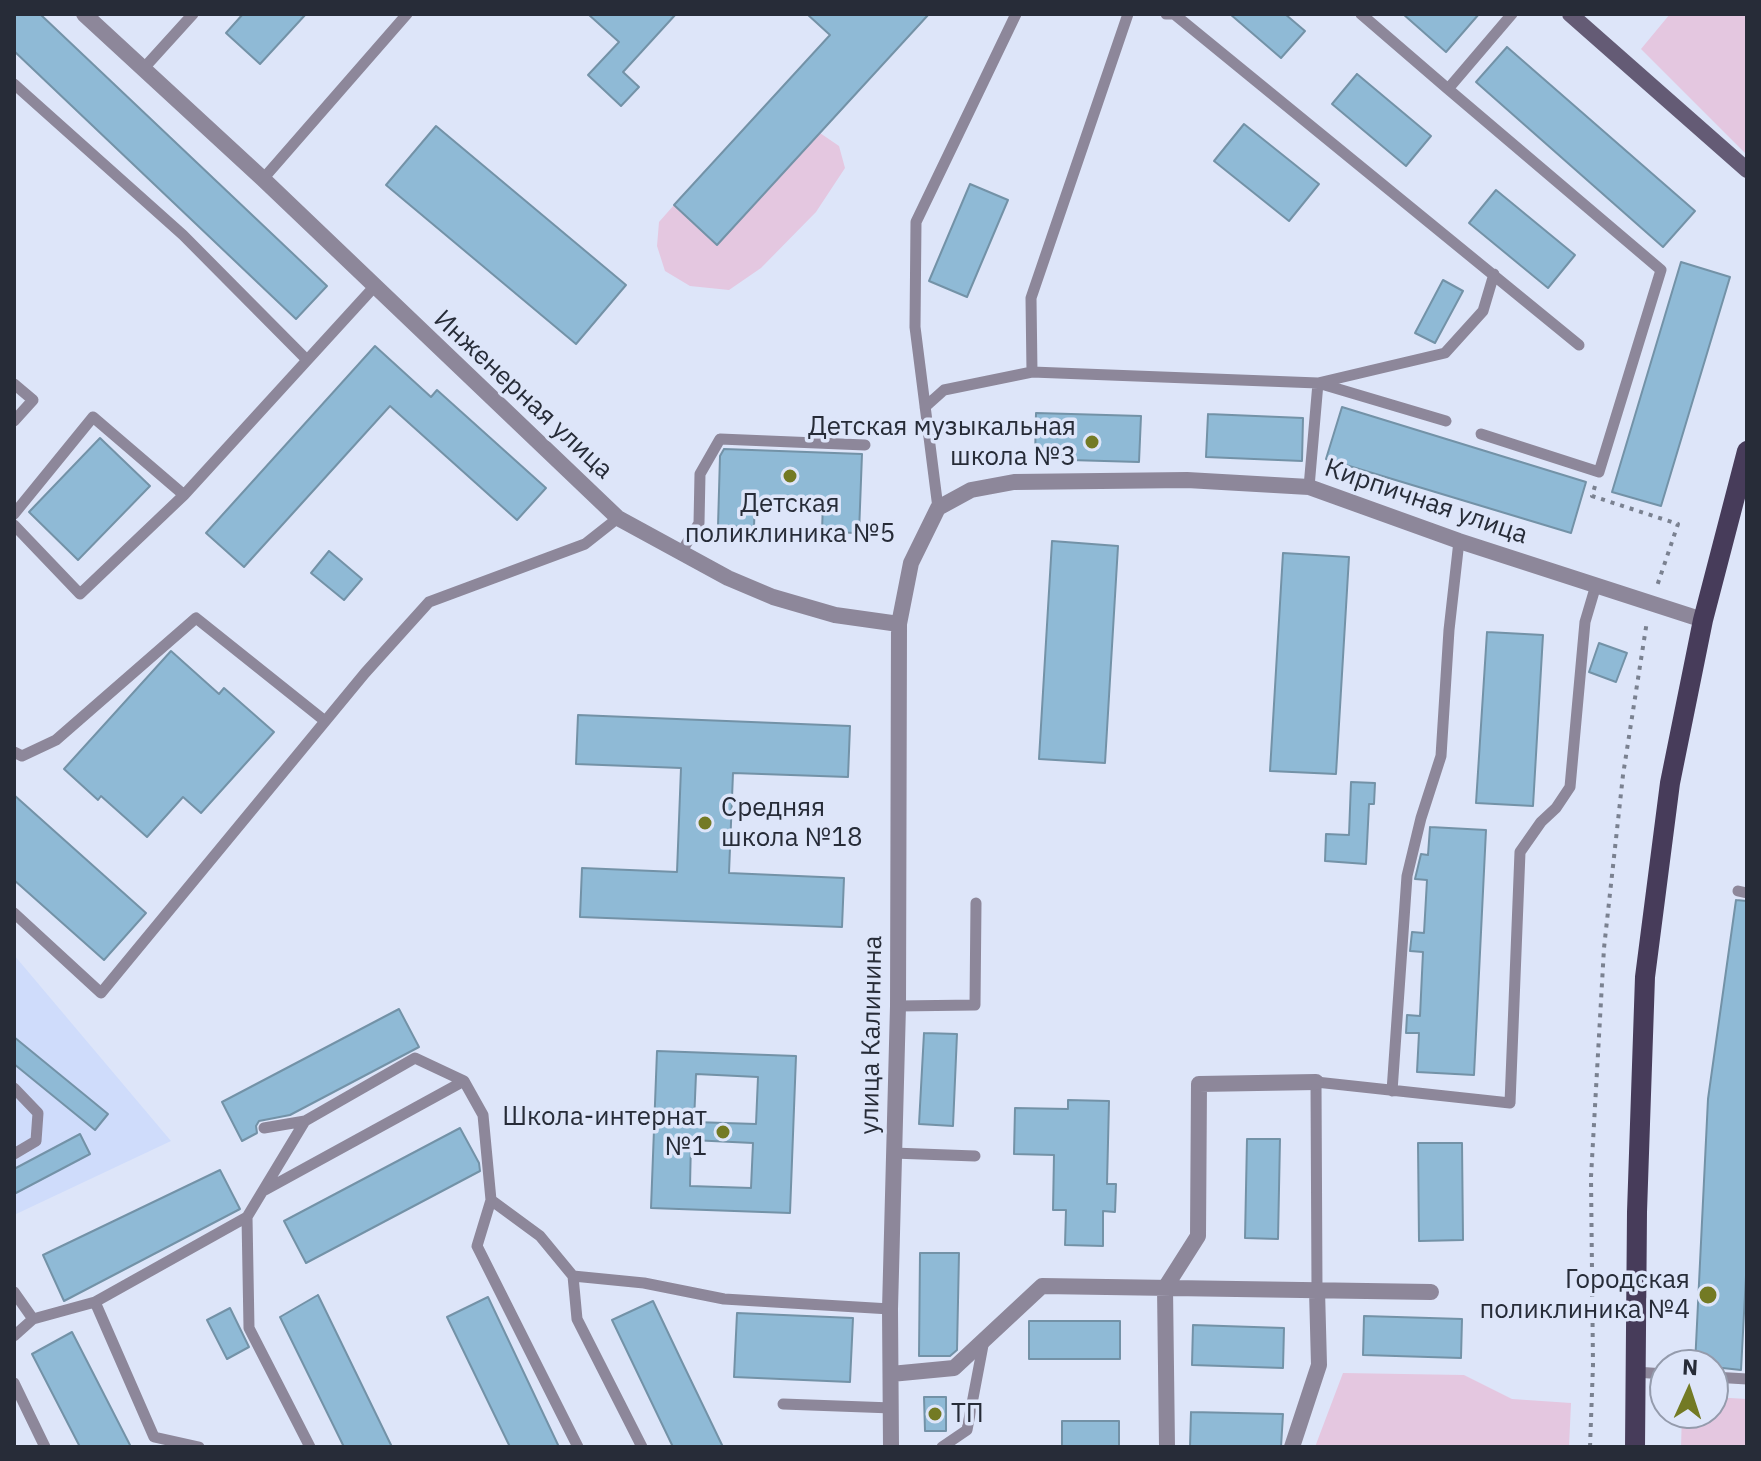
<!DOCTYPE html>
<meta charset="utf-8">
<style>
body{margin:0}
#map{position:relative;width:1761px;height:1461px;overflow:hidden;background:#dde5f9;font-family:"IBM Plex Sans",sans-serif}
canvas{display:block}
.frame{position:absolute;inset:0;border:16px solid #272c38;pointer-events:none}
.north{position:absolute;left:1649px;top:1349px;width:80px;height:80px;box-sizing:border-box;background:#dde5f9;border:2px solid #949bac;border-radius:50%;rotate:3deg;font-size:22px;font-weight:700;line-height:32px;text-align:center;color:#272c38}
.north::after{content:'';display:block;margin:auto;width:28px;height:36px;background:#737a24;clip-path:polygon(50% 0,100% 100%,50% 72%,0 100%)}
</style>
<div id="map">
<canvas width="1761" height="1461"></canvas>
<div class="frame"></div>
<div class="north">N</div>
</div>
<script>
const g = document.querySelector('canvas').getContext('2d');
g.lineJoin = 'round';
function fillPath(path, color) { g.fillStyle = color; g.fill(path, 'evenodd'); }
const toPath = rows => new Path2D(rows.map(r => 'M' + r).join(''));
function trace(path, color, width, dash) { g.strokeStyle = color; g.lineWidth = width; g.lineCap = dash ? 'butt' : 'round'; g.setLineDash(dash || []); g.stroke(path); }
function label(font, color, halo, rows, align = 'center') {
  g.font = font + ' "IBM Plex Sans",sans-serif'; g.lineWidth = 7; g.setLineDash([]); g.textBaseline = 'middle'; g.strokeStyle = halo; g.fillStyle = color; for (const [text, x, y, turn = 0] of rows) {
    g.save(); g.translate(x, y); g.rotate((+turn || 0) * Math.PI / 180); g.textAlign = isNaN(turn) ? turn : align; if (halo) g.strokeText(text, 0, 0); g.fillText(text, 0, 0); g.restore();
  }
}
fillPath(toPath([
 [14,955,171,1141,14,1215]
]), '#cfdcfb');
fillPath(toPath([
 [1670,14,1747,14,1747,155,1641,49],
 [820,133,839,146,845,168,816,212,761,268,729,290,690,286,665,271,657,246,659,222,674,205,718,244],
 [1343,1373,1464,1375,1512,1399,1571,1403,1569,1447,1315,1447],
 [1713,1397,1747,1399,1747,1447,1681,1447,1682,1413,1713,1413]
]), '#e4c7e0');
const building = toPath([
 [14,14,40,14,327,286,296,319,14,51,14,14],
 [243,14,306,14,260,64,226,33,243,14],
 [588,14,676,14,623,72,639,87,621,106,588,75,619,42,588,14],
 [807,14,929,14,717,245,674,205,830,35,807,14],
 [1230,14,1285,14,1305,31,1281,58,1230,14],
 [1403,14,1479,14,1446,52,1403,14],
 [1507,47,1695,211,1663,247,1476,82,1507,47],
 [1357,74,1431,136,1406,166,1332,104,1357,74],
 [1244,124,1319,184,1289,221,1214,161,1244,124],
 [436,126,626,285,576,344,386,185,436,126],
 [970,184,1008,200,967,297,929,281,970,184],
 [1496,190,1575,255,1548,288,1469,223,1496,190],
 [1681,262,1730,277,1661,506,1612,492,1681,262],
 [1443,280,1463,291,1435,343,1415,333,1443,280],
 [375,346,431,397,437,390,546,488,517,520,390,406,244,567,206,533,375,346],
 [1342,407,1586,482,1571,533,1326,459,1342,407],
 [1036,413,1141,416,1139,462,1035,459,1036,413],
 [1208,414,1303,418,1302,461,1206,457,1208,414],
 [100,438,150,486,78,560,29,512,100,438],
 [724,449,862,454,859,533,822,532,823,501,755,499,754,527,718,526,720,456,724,449],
 [1052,541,1118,546,1105,763,1039,759,1052,541],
 [329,551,362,579,344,600,311,573,329,551],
 [1283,553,1349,557,1336,774,1270,771,1283,553],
 [1487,632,1543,635,1533,806,1476,803,1487,632],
 [1599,643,1627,653,1616,682,1589,672,1599,643],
 [171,651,219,694,224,688,274,732,201,813,183,797,147,837,101,796,98,800,64,769,171,651],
 [578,715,850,726,848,777,733,773,729,873,844,878,842,927,580,917,582,868,677,872,681,768,576,764,578,715],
 [1351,782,1375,783,1374,804,1369,804,1366,864,1325,861,1326,834,1349,835,1351,782],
 [14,795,146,913,104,960,14,880,14,795],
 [1430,827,1486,830,1474,1075,1417,1072,1419,1033,1406,1033,1407,1015,1420,1016,1423,952,1410,951,1412,932,1424,933,1427,880,1415,879,1421,854,1428,855,1430,827],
 [1736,900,1747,901,1747,1257,1741,1370,1695,1365,1708,1099,1736,900],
 [399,1009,419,1047,290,1115,259,1121,256,1126,257,1133,242,1141,222,1102,399,1009],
 [924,1033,957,1034,953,1126,919,1124,924,1033],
 [14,1037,108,1114,95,1130,14,1064,14,1037],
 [657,1051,796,1056,790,1213,651,1208,657,1051],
 [696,1074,758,1077,756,1124,694,1122,696,1074],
 [691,1140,753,1143,751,1188,690,1186,691,1140],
 [1068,1100,1109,1101,1107,1184,1116,1184,1115,1212,1103,1211,1103,1246,1065,1245,1066,1210,1053,1210,1054,1155,1014,1154,1015,1108,1068,1109,1068,1100],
 [460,1128,479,1163,480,1171,306,1263,284,1221,460,1128],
 [80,1134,90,1154,14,1194,14,1169,80,1134],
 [1247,1139,1280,1139,1278,1239,1245,1238,1247,1139],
 [1418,1143,1462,1143,1463,1240,1419,1241,1418,1143],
 [220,1170,240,1209,64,1301,43,1255,220,1170],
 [920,1253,959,1253,957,1350,950,1356,919,1356,920,1253],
 [318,1295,392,1447,344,1447,280,1317,318,1295],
 [488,1297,559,1447,510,1447,447,1317,488,1297],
 [653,1301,682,1362,723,1447,673,1447,612,1320,653,1301],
 [230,1308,249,1347,227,1359,207,1320,230,1308],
 [737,1313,853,1318,850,1382,734,1377,737,1313],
 [1364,1316,1462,1319,1461,1358,1363,1355,1364,1316],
 [1029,1321,1120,1321,1120,1359,1029,1359,1029,1321],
 [1193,1325,1284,1328,1283,1368,1192,1365,1193,1325],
 [72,1332,131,1447,80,1447,32,1354,72,1332],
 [924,1397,946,1397,946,1431,925,1431,924,1397],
 [1191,1412,1283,1414,1281,1447,1190,1447,1191,1412],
 [1062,1421,1119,1421,1119,1447,1062,1447,1062,1421]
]);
fillPath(building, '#8fbad6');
trace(building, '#7392a7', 2);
trace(toPath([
 [1595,486,1592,496,1678,524,1657,586],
 [1590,1447,1593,1365,1591,1177,1604,948,1623,775,1647,621]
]), '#7a8190', 4, [4, 6]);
trace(toPath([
 [1166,14,1174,14,1579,345],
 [1361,14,1448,89],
 [144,68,193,14],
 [14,84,183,235,307,360],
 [263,179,407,14],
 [1032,372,1031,298,1128,14],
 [14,384,33,400,14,421],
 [925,407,944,390,1032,372,1318,383,1445,353,1483,311,1494,274],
 [1481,434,1599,472,1661,270,1448,89,1512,14],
 [1309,487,1318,383,1446,421],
 [938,508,915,327,916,222,1016,14],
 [14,514,93,417,184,495],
 [14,525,80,594,184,495,374,287],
 [682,551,699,523,700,474,720,439,865,445],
 [14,752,22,756,56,740,196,618,325,721],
 [1738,891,1747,893],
 [14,913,101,993,365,673,429,602,585,544,618,518],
 [898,1006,975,1005,976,903],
 [14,1088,38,1113,36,1141,14,1154],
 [1392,1091,1407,876,1421,818,1441,756,1449,630,1459,541],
 [264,1128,305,1121],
 [893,1153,975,1156],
 [265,1190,464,1081],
 [491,1200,540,1236,573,1276,644,1283,724,1299,890,1309],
 [573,1276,577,1319,642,1447],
 [1317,1290,1316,1082,1510,1103,1520,852,1541,822,1556,808,1570,787,1585,622,1596,585],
 [14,1292,33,1319],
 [95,1302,154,1437,199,1447],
 [14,1336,33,1319,95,1302,247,1217],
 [1635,1372,1665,1374],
 [1713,1377,1747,1379],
 [14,1383,45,1447],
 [783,1404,892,1408],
 [310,1447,249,1328,247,1217,305,1121,415,1058,464,1081,483,1115,491,1200,477,1246,578,1447],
 [942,1447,967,1430,984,1340]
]), '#8d879a', 11);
trace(toPath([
 [84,14,263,179,618,518,728,578,773,597,835,615,899,624,911,563,938,508,971,490,1014,482,1187,480,1309,487,1459,541,1703,620],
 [891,1374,954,1368,1042,1286,1431,1292],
 [891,1447,890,1309,898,1006,899,624],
 [1167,1447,1165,1288,1198,1236,1199,1084,1316,1082],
 [1292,1447,1319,1365,1317,1290]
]), '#8d879a', 16);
trace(toPath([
 [1570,14,1747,170]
]), '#645b75', 16);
trace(toPath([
 [1635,1447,1637,1212,1645,977,1670,783,1703,620,1747,451]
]), '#473c5a', 20);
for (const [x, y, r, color] of [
 [1092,442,8,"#737a24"],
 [790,476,8,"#737a24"],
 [705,823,8,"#737a24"],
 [723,1132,8,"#737a24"],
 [1708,1295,10,"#737a24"],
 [935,1414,8,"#737a24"]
]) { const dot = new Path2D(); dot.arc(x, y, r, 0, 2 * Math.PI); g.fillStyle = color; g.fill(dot); trace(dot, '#dde5f9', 3); }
label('26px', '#272c38', '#dde5f9', [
 ["Инженерная улица",523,395,43],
 ["Кирпичная улица",1426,502,19],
 ["улица Калинина",872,1035,-89]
]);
label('26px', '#272c38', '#dde5f9', [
 ["Детская музыкальная",1076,427],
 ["школа №3",1076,457],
 ["Детская",790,504,"center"],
 ["поликлиника №5",790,534,"center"],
 ["Средняя",721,808,"left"],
 ["школа №18",721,838,"left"],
 ["Школа-интернат",707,1117],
 ["№1",707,1147],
 ["Городская",1690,1280],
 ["поликлиника №4",1690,1310],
 ["ТП",951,1414,"left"]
], 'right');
</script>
